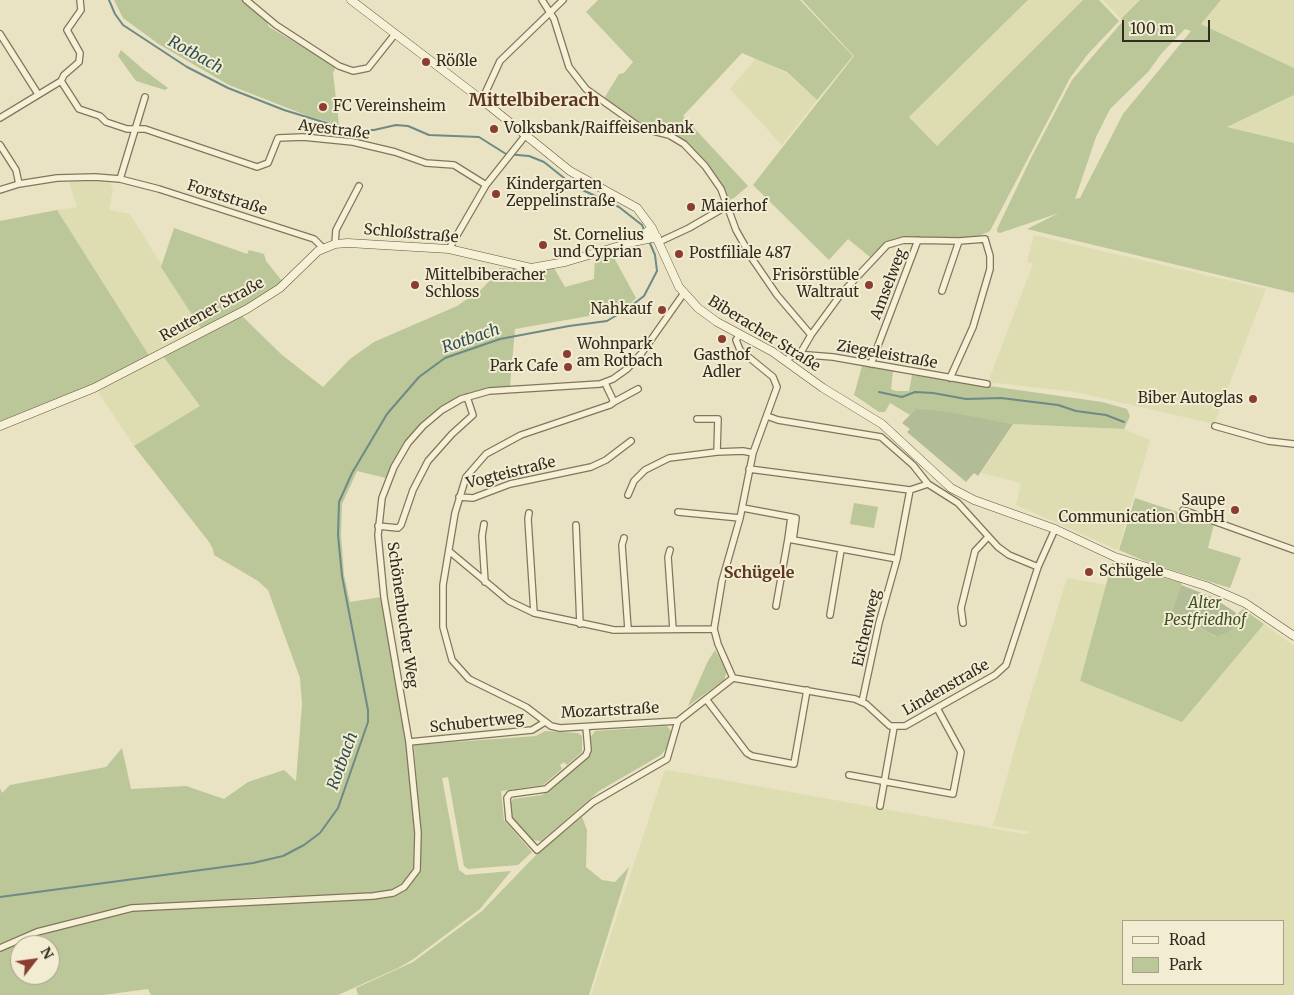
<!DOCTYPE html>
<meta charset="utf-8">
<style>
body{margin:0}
#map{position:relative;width:1294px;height:995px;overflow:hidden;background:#e9e3c3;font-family:Merriweather,serif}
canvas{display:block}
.legend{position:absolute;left:1122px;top:920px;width:162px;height:65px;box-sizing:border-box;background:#f2edd2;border:1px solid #a69f8a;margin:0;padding:6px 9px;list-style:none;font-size:15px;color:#332b1f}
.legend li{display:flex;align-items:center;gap:10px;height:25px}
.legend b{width:25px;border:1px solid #a69f8a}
.north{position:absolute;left:10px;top:935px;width:50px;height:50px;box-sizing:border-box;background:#f2edd2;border:1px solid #a69f8a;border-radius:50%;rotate:60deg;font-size:14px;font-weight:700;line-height:20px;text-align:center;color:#332b1f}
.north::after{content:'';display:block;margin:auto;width:18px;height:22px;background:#8b3d32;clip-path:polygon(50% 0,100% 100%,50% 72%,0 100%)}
.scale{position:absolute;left:1122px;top:20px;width:88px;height:22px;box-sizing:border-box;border:2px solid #332b1f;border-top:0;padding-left:6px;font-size:15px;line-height:18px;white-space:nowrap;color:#332b1f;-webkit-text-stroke:4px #f2edd2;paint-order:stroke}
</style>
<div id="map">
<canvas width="1294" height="995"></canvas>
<ul class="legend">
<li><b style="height:6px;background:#f5f0d6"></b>Road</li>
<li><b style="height:14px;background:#bbc699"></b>Park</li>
</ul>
<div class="north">N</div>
<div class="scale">100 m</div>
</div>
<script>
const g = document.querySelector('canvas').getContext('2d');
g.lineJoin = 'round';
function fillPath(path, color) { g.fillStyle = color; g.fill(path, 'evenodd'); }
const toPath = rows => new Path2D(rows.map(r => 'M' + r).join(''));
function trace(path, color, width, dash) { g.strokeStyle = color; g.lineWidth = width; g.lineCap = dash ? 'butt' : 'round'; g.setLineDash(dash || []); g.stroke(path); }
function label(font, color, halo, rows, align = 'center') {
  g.font = font + ' Merriweather,serif'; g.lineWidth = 4; g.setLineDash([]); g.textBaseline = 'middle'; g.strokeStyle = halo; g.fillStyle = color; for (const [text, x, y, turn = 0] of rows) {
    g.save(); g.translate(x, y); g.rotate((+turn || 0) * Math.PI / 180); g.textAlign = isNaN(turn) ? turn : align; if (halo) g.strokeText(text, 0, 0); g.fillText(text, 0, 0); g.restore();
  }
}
fillPath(toPath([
 [1028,0,1083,0,937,146,909,117],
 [1103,0,1140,0,1121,19],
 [1221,0,1294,0,1294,68,1201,24],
 [756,58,787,73,817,100,782,145,730,89],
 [1294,95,1294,143,1226,127,1279,103],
 [109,181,113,189,109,210,130,214,202,330,150,357,57,210,77,207,69,182],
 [1034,235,1266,289,1214,424,1075,392,988,382,1033,264,1027,262],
 [163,356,201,406,134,446,99,394,99,390],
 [1013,424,1124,429,1150,440,1118,550,1016,505,1021,483,981,473],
 [1067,578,1107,585,1080,681,1182,722,1264,624,1294,646,1294,995,591,995,664,772,668,770,1024,834,1031,832,993,826,1019,733],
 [1123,921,1283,921,1283,984,1123,984]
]), '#deddb2');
fillPath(toPath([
 [114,0,242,0,267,22,269,27,336,66,333,73,339,125,308,116,229,85,160,45,123,18],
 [598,0,800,0,853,56,817,100,787,72,742,53,683,116,748,186,734,198,729,200,717,180,685,143,641,126,603,100,619,74,624,73,633,62,586,12],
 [802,0,1028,0,909,117,937,146,1083,0,1099,0,1119,21,1088,54,1070,78,990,231,979,236,958,239,896,238,882,246,870,257,848,239,829,260,753,185,854,56],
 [1140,0,1221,0,1201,24,1294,68,1294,95,1227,127,1294,143,1294,293,1027,229,1059,213,1000,233,997,232,997,229,1032,156,1072,80,1123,21,1121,19],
 [1185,29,1191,31,1123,114,1080,198,1075,199,1096,137,1110,109,1148,72,1161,54],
 [121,50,144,70,168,88,165,90,136,81,118,56],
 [57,210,150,357,92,385,0,423,0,221],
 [174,228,247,254,249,250,264,254,266,261,282,281,266,295,202,330,161,267],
 [612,254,636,298,628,306,617,311,515,329,510,386,470,393,440,408,405,442,386,478,357,471,342,504,341,535,344,575,350,602,381,597,408,745,416,833,414,869,410,877,392,891,373,894,260,897,202,902,261,903,325,901,373,899,394,895,406,889,419,871,420,832,414,745,536,736,545,731,578,733,582,736,582,752,567,765,564,762,560,765,562,769,543,785,501,791,504,820,532,852,518,865,468,869,464,866,448,777,442,778,459,870,466,875,511,871,480,909,412,960,398,968,338,995,151,995,148,989,103,995,0,995,0,950,37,933,133,912,131,905,64,922,36,931,0,947,0,788,2,793,10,785,106,767,122,748,131,789,186,786,224,799,248,782,284,770,296,781,302,704,300,678,268,590,258,581,214,555,213,549,209,542,134,446,200,406,163,356,241,315,282,355,323,387,350,359,374,342,457,306,483,288,500,268,531,270,554,268,565,287,594,279,595,258],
 [20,945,50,945,50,975,20,975],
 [862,366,893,371,891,389,896,391,909,391,912,375,1102,402,1127,409,1130,416,1124,429,1013,424,918,408,910,415,890,403,885,412,879,412,854,395],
 [1135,498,1214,524,1208,548,1241,558,1230,588,1147,562,1119,550],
 [854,503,878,507,874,528,850,524],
 [1112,563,1182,583,1170,617,1191,623,1216,637,1238,618,1236,615,1243,609,1264,624,1182,722,1080,681],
 [715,650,727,671,724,680,688,706,708,661],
 [667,726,672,732,666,749,661,755,599,791,541,841,531,840,511,817,510,805,513,799,542,795,549,791,589,756,590,738,595,731],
 [582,817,587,830,586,867,602,880,615,882,629,867,589,995,358,995,356,988,413,962,482,911,535,856]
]), '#bbc699');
fillPath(toPath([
 [917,408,953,413,1013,424,978,476,974,473,966,482,907,432,910,429,902,423],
 [1181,585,1212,597,1235,612,1238,618,1231,630,1217,637,1191,623,1170,617]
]), '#b2bc97');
trace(toPath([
 [109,0,115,14,123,25,187,67,228,88,284,110,333,125,358,130,374,130,396,125,408,126,429,135,479,137,506,154,529,156,544,162,574,186,619,207,642,225,644,230],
 [879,392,902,397,915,392,933,393,966,399,1001,398,1058,405,1076,411,1106,415,1124,422],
 [0,897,253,863,283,856,304,845,320,833,338,808,368,722,368,710,342,576,338,535,339,502,352,473,387,414,419,377,445,358,500,339,569,326,607,321,627,309,644,296,657,271,655,255,649,241]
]), '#6d8a86', 2);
const street = toPath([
 [246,0,276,25,339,66,353,71,368,68,395,34],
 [542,0,554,19,569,67,586,89,641,128,669,135,684,144,705,166,721,189,736,230,753,260,777,295,811,335],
 [0,34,38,94],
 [61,81,79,109,100,116,106,122,127,129,145,129,257,167,268,163,278,138,303,137,353,142,395,152,426,163,454,165,486,185],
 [482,100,500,61,563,0],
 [0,118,61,81,64,75,79,62,80,53,67,30,81,10,80,0],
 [0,145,16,170,19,184],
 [120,179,145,97],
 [0,190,19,184,57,178,95,177,120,179,159,189,314,239,323,248],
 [659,242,689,228,727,206],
 [335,244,336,230,359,186],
 [449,249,486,185,525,136],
 [942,291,959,241],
 [800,354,811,335,841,294,887,245,904,240,959,241,985,239,990,256,990,269,973,327,950,378],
 [786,360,795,354,833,357,987,384],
 [871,364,918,240],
 [605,383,614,402,610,405,521,435,486,454,466,477,455,513,443,585,443,627,452,660,469,679,526,707,551,726,560,728,678,721,733,678],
 [614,402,638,389],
 [767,416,778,420,881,437,913,465,928,484],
 [697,419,718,419,717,452],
 [1215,426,1268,441,1294,444],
 [749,469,910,490,928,484,958,503,998,547,1009,555,1038,567],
 [628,495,634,481,645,470,669,458,717,452,743,451,753,453],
 [459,497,473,498,510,484,591,467,606,460,631,441],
 [743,508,791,517,788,539,897,559,910,490],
 [1183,510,1294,550],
 [678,512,740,518],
 [529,513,528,519,534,613],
 [791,517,796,518,793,540],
 [484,524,482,536,485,582],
 [576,525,580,624],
 [378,526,398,528,401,525,413,490,428,461,452,434,473,415,467,397],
 [624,538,622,545,628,629],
 [670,550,668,557,673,629],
 [449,551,509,601,534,613,614,630,714,629],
 [776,606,788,539],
 [830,615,841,550],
 [963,623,961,608,975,551,988,537],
 [733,678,855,699,866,704,890,726,905,726,995,675,1006,665,1038,567,1055,529],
 [733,678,718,644,714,629,722,581,740,518,753,453,777,387,773,377,740,350,736,340,740,334],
 [706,699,747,753,752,756,794,764,807,690],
 [862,702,879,623,897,559],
 [586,727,588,750,586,755,546,789,510,794,507,798,509,819,537,850,593,802,667,759,678,721],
 [409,742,532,730,545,722],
 [849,775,953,794,961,752,937,708],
 [880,806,894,727],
 [0,948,37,932,132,908,373,896,393,893,404,887,417,870,418,833,409,742,384,597,378,535,382,498,394,467,408,443,423,426,442,410,461,399,489,391,600,384,613,379,627,369,641,354,684,293]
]);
const secondary = toPath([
 [351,0,482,100,570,171,637,208,652,228,679,287,698,308,717,322,773,352,823,388,882,424,951,488,974,500,1055,529,1115,557,1206,586,1245,603,1294,636],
 [633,242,652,228],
 [0,426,94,388,247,309,280,288,318,251,335,244,348,243,449,249,531,268,565,262,633,242,657,237]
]);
trace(street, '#82755c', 8);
trace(secondary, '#64563f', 9);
trace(street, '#f5f0d6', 5.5);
trace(secondary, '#f5f0d6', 8);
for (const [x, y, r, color] of [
 [426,62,5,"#8b3d32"],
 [323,107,5,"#8b3d32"],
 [494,129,5,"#8b3d32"],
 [496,194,5,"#8b3d32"],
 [691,207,5,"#8b3d32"],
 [543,245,5,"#8b3d32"],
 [679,254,5,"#8b3d32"],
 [415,285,5,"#8b3d32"],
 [869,285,5,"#8b3d32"],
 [662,310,5,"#8b3d32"],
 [722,339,5,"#8b3d32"],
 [567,354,5,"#8b3d32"],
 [568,367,5,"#8b3d32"],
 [1253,399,5,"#8b3d32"],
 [1235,510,5,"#8b3d32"],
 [1089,572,5,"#8b3d32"]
]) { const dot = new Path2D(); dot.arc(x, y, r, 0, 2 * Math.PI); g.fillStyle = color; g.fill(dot); trace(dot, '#f2edd2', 2); }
label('15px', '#332b1f', '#f2edd2', [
 ["Rößle",436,62],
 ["FC Vereinsheim",333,107],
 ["Volksbank/Raiffeisenbank",504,129],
 ["Kindergarten",506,185],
 ["Zeppelinstraße",506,202],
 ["Maierhof",701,207],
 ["St. Cornelius",553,236],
 ["und Cyprian",553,253],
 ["Postfiliale 487",689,254],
 ["Mittelbiberacher",425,276],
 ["Schloss",425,293],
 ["Frisörstüble",859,276,"right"],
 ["Waltraut",859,293,"right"],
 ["Nahkauf",652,310,"right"],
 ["Wohnpark",577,345],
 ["am Rotbach",577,362],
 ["Gasthof",722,356,"center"],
 ["Adler",722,373,"center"],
 ["Park Cafe",558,367,"right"],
 ["Biber Autoglas",1243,399,"right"],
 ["Saupe",1225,501,"right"],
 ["Communication GmbH",1225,518,"right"],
 ["Schügele",1099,572]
], 'left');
label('15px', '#332b1f', '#f2edd2', [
 ["Ayestraße",334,130,7],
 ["Forststraße",227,198,18],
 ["Schloßstraße",411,234,5],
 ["Amselweg",889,284,-69],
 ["Reutener Straße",212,310,-29],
 ["Biberacher Straße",764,334,32],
 ["Ziegeleistraße",887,355,10],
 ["Vogteistraße",511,473,-14],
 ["Schönenbucher Weg",402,615,82],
 ["Eichenweg",867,628,-77],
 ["Lindenstraße",946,688,-30],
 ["Mozartstraße",610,711,-3],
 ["Schubertweg",477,723,-6]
]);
label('italic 15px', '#3f4e27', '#f2edd2', [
 ["Alter",1205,604],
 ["Pestfriedhof",1205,621]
]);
label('italic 16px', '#2f4f52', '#f2edd2', [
 ["Rotbach",195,55,29],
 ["Rotbach",471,339,-19],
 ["Rotbach",343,761,-70]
]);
label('bold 16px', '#5c3622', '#f2edd2', [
 ["Schügele",759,573]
]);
label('bold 18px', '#5c3622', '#f2edd2', [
 ["Mittelbiberach",534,101]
]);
</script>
